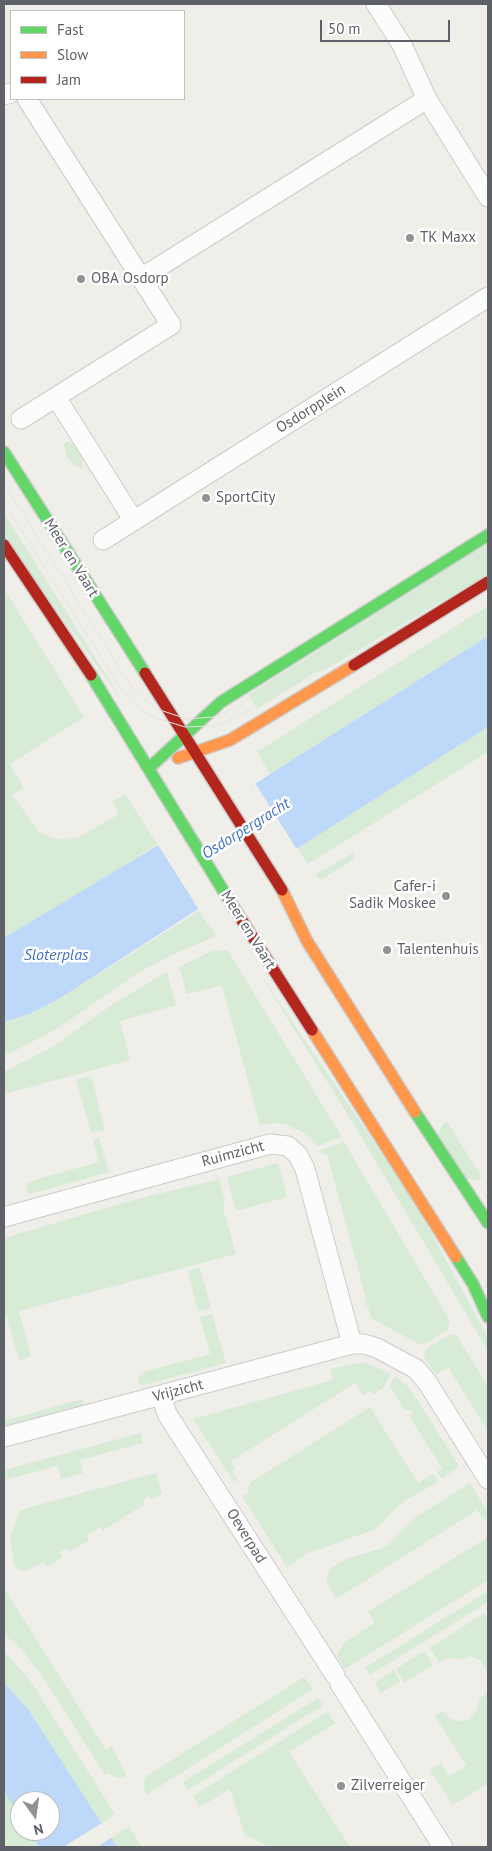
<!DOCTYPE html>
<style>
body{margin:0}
#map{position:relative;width:492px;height:1851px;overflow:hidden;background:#efeee9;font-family:"PT Sans",sans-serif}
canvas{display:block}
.frame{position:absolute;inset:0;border:5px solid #5e6167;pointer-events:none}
.legend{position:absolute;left:10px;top:10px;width:175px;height:90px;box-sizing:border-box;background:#fff;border:1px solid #bfc0c2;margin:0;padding:6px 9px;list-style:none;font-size:15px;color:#5e6167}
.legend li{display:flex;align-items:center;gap:10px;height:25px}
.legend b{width:25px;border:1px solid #bfc0c2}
.north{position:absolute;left:10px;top:1791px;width:50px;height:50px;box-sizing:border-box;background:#fff;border:1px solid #bfc0c2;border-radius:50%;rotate:166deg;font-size:14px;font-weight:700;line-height:20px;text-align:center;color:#5e6167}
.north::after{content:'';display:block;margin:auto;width:18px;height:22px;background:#919294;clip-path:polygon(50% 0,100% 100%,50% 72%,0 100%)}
.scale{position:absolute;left:320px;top:20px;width:130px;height:22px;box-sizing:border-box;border:2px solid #5e6167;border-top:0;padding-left:6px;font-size:15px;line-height:18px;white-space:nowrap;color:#5e6167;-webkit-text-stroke:4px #fff;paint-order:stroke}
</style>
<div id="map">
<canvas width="492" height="1851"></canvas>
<div class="frame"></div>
<ul class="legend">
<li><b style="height:6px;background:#63d668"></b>Fast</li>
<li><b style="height:6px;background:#ff974d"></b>Slow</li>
<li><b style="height:6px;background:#b3261e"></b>Jam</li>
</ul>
<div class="north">N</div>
<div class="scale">50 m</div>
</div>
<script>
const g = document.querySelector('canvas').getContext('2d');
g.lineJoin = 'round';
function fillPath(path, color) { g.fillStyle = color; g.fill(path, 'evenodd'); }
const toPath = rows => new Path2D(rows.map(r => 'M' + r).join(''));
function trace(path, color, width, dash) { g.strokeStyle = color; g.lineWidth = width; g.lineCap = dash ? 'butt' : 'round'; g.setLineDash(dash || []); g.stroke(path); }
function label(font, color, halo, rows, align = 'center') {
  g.font = font + ' "PT Sans",sans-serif'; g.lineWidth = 5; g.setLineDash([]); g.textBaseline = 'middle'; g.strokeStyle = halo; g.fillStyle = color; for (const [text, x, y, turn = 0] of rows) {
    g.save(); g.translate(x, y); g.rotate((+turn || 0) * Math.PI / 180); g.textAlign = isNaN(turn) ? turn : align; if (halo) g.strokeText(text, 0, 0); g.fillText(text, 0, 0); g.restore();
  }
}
fillPath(toPath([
 [67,441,73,444,81,454,83,468,80,468,73,464,67,457,64,445],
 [4,513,123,702,4,536],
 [488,543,488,574,328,668,313,674,257,709,248,695],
 [4,589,84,717,10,764,24,788,13,794,14,797,39,832,52,838,66,840,80,837,119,814,112,802,125,794,157,844,4,946],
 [488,606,488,636,270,774,257,752],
 [488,727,488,752,308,864,298,848],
 [353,853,356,858,320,880,316,874],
 [199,911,216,936,174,954,141,971,55,1030,4,1056,4,1022,29,1014,62,997],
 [219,950,228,951,342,1137,317,1146,304,1133,291,1126,277,1123,260,1125,222,985,187,994,179,967,210,952],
 [258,971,414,1201,488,1338,488,1351,356,1128],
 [167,972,176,1005,120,1021,130,1060,4,1094,4,1072,54,1046,113,1004],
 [91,1076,105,1130,91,1133,76,1080],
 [447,1122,482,1177,478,1180,466,1179,438,1136,442,1125],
 [99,1138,109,1172,30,1194,27,1191,26,1185,31,1181,99,1162,93,1140],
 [344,1142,450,1321,448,1329,425,1344,419,1344,371,1318,368,1307,365,1307,364,1303,367,1302,327,1154,322,1154,320,1150],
 [278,1163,287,1197,236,1211,227,1177],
 [219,1179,225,1201,223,1208,236,1254,19,1311,31,1357,19,1360,7,1318,4,1319,4,1238,134,1200],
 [200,1268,211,1308,198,1311,188,1271],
 [212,1314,226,1363,143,1385,139,1384,138,1377,143,1372,210,1354,200,1317],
 [451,1334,456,1335,488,1386,488,1431,448,1367,436,1375,424,1357,425,1350],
 [363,1362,391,1374,383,1388,373,1395,370,1391,363,1395,355,1383,231,1461,235,1467,232,1472,237,1479,235,1483,193,1419,333,1380,330,1369],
 [395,1376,409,1387,459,1466,442,1479,437,1472,442,1468,411,1419,412,1410,405,1410,391,1388,387,1391],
 [82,1399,84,1405,4,1427,4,1421],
 [370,1407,418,1483,433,1474,438,1482,404,1501,389,1515,384,1522,373,1530,308,1553,287,1567,242,1496,247,1493,250,1483],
 [141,1433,143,1443,80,1460,83,1473,61,1479,57,1466,4,1480,4,1470],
 [156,1473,162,1493,152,1500,149,1496,143,1500,145,1504,102,1531,100,1527,87,1535,89,1540,69,1552,66,1548,60,1552,62,1557,47,1567,44,1562,26,1571,20,1570,14,1565,10,1537,20,1510],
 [470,1483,488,1513,488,1517,484,1520,477,1510,336,1599,327,1581,327,1575,330,1569,346,1559,386,1547,415,1518],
 [488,1537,488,1580,345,1669,337,1656,339,1651,345,1642,375,1623,368,1612],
 [4,1588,106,1750,112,1746,127,1776,117,1778,108,1773,105,1775,41,1674,21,1649,4,1634],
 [488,1591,488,1602,370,1675,365,1668],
 [484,1613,488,1620,488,1672,481,1661,471,1656,464,1659,448,1658,439,1662,430,1648],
 [4,1651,31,1682,115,1814,102,1823,30,1712,4,1682],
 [424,1651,433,1665,404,1683,396,1669],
 [394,1670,400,1681,381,1693,375,1682],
 [304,1677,313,1689,146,1795,143,1783,148,1775],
 [488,1693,488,1783,453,1805,430,1770,441,1763,449,1776,447,1778,467,1765,466,1765,435,1716,442,1711,451,1719,459,1721,468,1720,477,1711,480,1698],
 [318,1698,323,1705,188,1790,183,1782],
 [327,1712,335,1723,289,1752,350,1847,269,1847,245,1835,230,1789,200,1807,193,1796],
 [4,1746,20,1801,20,1831,50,1831,73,1847,4,1847],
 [129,1827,142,1847,117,1847,111,1838]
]), '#d7ebd7');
fillPath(toPath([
 [488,636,488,727,298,848,291,849,62,997,29,1014,4,1022,4,938,250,790,252,786,270,774],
 [4,1682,30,1712,117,1847,39,1847,29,1831,50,1831,50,1801,20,1801,20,1817,4,1791]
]), '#bdd8f8');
fillPath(toPath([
 [255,783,296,848,282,855,199,910,158,845,250,790],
 [102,1823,111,1838,97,1847,63,1847]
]), '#efeee9');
const street = toPath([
 [376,4,402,45,427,99,488,197],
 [4,95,11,93],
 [141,278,427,99],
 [56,397,134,521],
 [21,419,171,325,27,99],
 [103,540,488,297],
 [4,1217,270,1144,288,1146,298,1155,305,1169,352,1344],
 [161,1395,167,1414,335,1675],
 [4,1437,352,1344,364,1344,377,1348,416,1369,427,1382,488,1479],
 [340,1684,443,1847]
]);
const fast = toPath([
 [4,452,145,673],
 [91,675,229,900],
 [149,768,221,702,488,535],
 [415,1112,488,1223],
 [456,1257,473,1284,488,1317]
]);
const slow = toPath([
 [178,758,230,740,354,665],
 [282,890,307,941,415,1112],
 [312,1030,456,1257]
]);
const jam = toPath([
 [4,545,91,675],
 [354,665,488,582],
 [145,673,282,890],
 [229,900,312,1030]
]);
trace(street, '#cbcbc9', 21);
trace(fast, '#cbcccb', 14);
trace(slow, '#cbcccb', 14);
trace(jam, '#cbcccb', 14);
trace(street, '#fdfcfc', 19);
trace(fast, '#63d668', 11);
trace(slow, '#ff974d', 11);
trace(jam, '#b3261e', 11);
trace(toPath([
 [4,484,133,689,157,709,187,719,214,717,235,708,488,548],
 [4,503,125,695,139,708,153,717,185,727,213,726,239,716,488,558]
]), '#e4e5e4', 1);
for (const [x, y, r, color] of [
 [410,238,5,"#919294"],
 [81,279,5,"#919294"],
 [206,498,5,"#919294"],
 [446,896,5,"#919294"],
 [387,950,5,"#919294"],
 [341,1786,5,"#919294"]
]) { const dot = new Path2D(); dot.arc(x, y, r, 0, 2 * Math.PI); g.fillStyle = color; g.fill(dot); trace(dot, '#fff', 2); }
label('15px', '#5e6167', '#fff', [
 ["TK Maxx",420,238],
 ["OBA Osdorp",91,279],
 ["SportCity",216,498],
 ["Cafer-i",436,887,"right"],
 ["Sadik Moskee",436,904,"right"],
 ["Talentenhuis",397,950],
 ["Zilverreiger",351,1786]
], 'left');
label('15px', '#5e6167', '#fff', [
 ["Osdorpplein",311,409,-32],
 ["Meer en Vaart",71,558,58],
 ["Meer en Vaart",248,930,58],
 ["Ruimzicht",233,1154,-15],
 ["Vrijzicht",178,1391,-15],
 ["Oeverpad",246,1536,58]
]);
label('italic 16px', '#4574c8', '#fff', [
 ["Osdorpergracht",246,829,-32],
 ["Sloterplas",56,955]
]);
</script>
